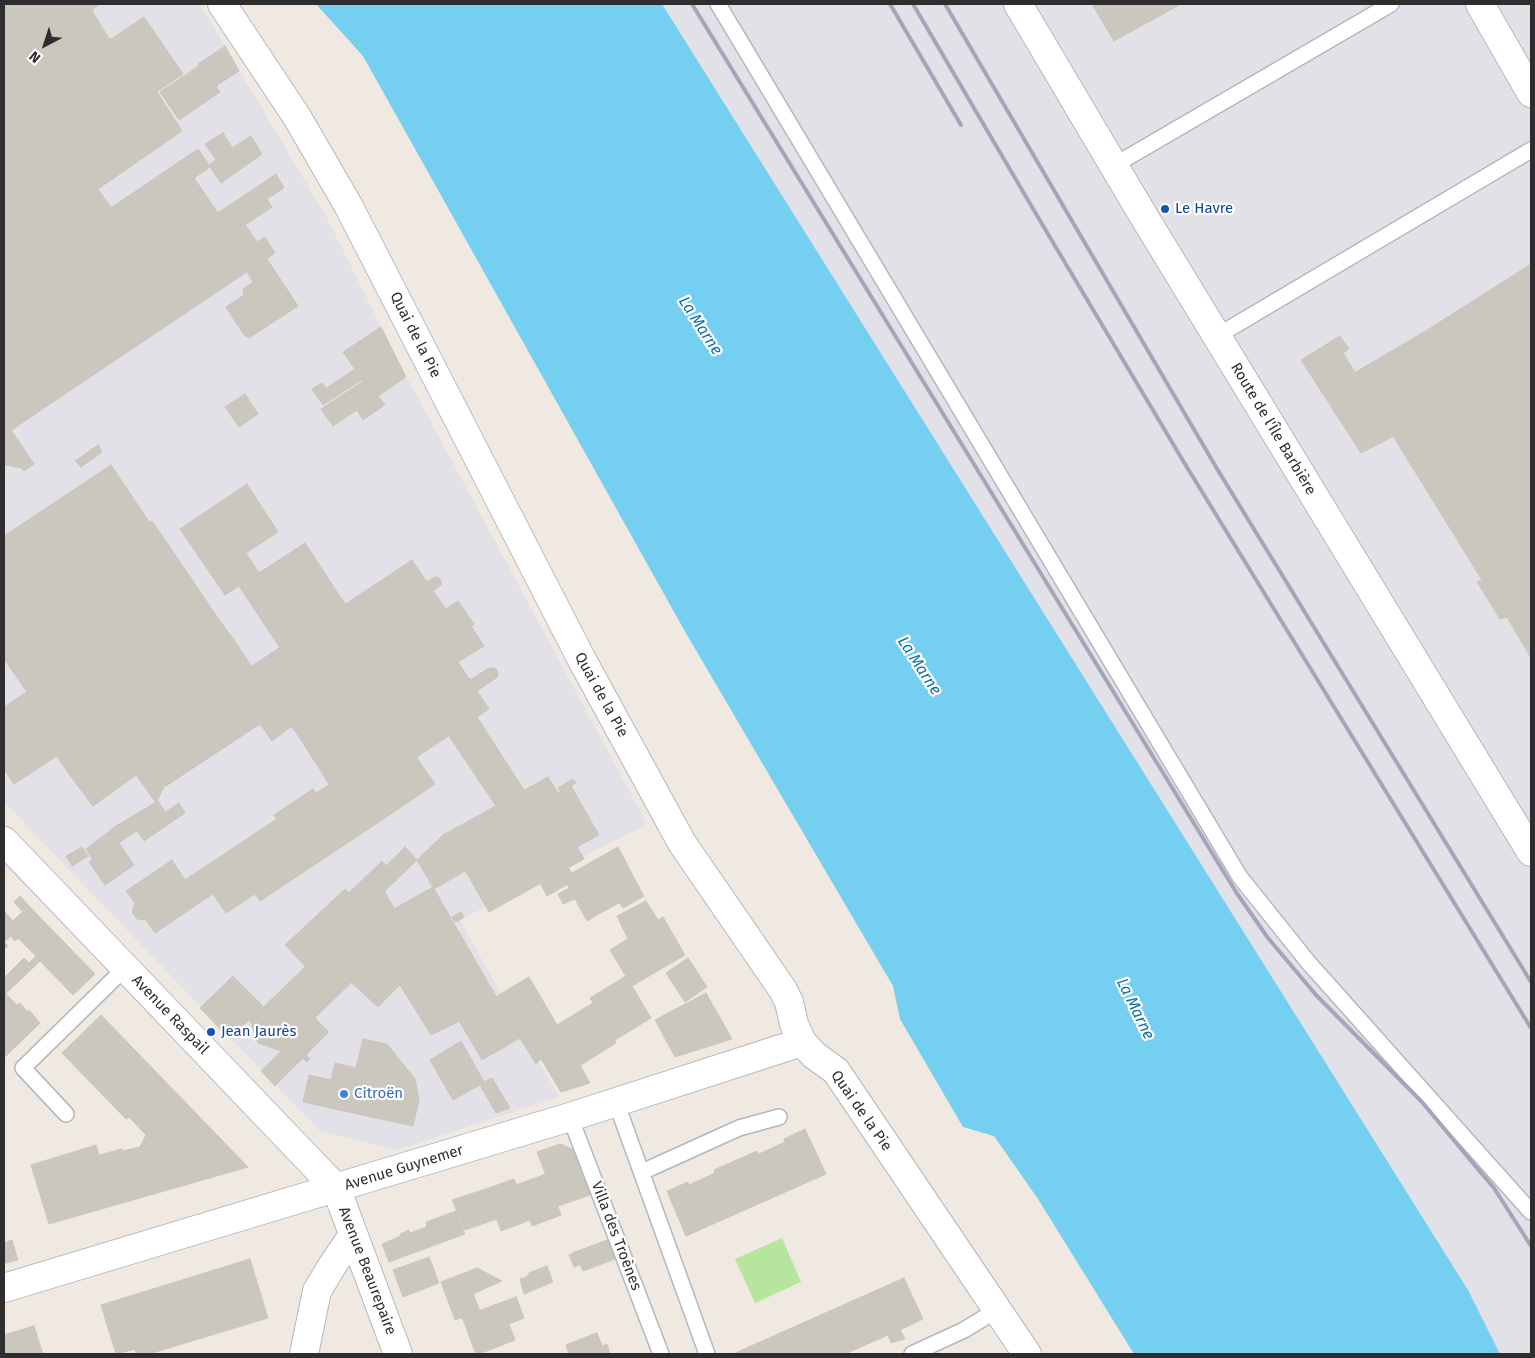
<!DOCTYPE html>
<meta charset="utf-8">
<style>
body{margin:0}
#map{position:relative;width:1535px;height:1358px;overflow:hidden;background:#efe9e1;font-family:"Fira Sans",sans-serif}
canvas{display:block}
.frame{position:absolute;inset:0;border:5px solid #2e2e2e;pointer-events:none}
.north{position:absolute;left:20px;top:20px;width:50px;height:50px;-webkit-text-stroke:4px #fff;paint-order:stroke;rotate:220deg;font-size:14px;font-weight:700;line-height:20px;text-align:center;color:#2e2e2e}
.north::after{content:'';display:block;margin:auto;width:18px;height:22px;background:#2e2e2e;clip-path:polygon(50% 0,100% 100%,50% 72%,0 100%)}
</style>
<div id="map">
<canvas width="1535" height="1358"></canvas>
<div class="frame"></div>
<div class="north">N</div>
</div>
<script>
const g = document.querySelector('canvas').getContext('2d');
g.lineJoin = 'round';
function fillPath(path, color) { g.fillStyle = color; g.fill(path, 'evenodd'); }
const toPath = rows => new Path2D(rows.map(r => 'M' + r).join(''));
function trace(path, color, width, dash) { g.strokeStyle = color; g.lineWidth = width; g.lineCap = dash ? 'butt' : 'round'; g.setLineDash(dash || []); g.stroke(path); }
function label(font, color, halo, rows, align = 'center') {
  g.font = font + ' "Fira Sans",sans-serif'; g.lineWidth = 4.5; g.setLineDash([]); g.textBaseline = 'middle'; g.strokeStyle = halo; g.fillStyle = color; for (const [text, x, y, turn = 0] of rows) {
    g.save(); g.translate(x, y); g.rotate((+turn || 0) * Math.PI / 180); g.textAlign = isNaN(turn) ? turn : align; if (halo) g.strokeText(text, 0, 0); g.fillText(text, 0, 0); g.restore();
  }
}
fillPath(toPath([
 [4,4,200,4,327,218,397,359,647,824,460,920,559,1097,397,1150,320,1131,4,802],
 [662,4,1531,4,1531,1354,1500,1354,1468,1290]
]), '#e3e1e8');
fillPath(toPath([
 [782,1238,801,1282,755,1303,735,1259]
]), '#b6e59e');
fillPath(toPath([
 [316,4,662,4,1468,1290,1500,1354,1134,1354,1038,1199,994,1136,963,1127,900,1019,893,986,687,635,363,56]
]), '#75cff0');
const building = toPath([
 [4,4,99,4,92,11,110,40,4,111,4,4],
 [1092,4,1181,4,1114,41,1092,4],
 [144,17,183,74,4,195,4,111,144,17],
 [225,46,239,71,216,86,202,64,199,66,198,64,225,46],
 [202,64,220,92,179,120,160,92,202,64],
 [157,92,182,131,98,189,111,208,50,249,12,189,157,92],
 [223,133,232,148,251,136,262,154,221,183,210,167,194,178,218,213,29,341,4,305,4,280,198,149,209,165,216,160,205,144,223,133],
 [276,174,284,188,256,206,248,193,276,174],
 [12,189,50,249,4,280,4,195,12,189],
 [248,193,256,206,267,199,272,207,245,225,231,204,248,193],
 [231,204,257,242,265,237,275,253,65,394,29,341,231,204],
 [267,259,298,306,249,338,244,335,226,307,244,295,243,289,253,282,247,272,267,259],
 [1531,264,1531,658,1507,617,1500,619,1477,582,1482,580,1354,373,1424,332,1531,264],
 [4,305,65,394,4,435,4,305],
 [381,327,397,359,363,382,361,380,323,405,316,395,355,369,343,352,381,327],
 [1340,336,1349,349,1343,353,1394,436,1361,453,1301,360,1340,336],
 [397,359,406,377,378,396,385,405,363,420,357,410,333,426,321,409,397,359],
 [322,383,326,388,316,395,312,389,322,383],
 [245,394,258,414,239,427,225,407,245,394],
 [11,430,34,464,24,471,22,468,6,465,4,467,4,435,11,430],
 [98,445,102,452,81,467,75,461,98,445],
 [111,465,150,523,4,622,4,536,111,465],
 [247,484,278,532,246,553,259,573,225,595,180,529,247,484],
 [152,521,193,581,27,692,4,659,4,622,152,521],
 [305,543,345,604,280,648,239,586,305,543],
 [412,560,427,582,435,577,438,577,441,580,441,585,433,591,446,609,458,601,474,624,301,740,252,666,412,560],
 [193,581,213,611,4,749,4,707,193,581],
 [213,611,234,640,14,784,4,769,4,749,213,611],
 [471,626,484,646,458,662,470,680,489,668,494,668,497,670,498,676,496,678,477,691,489,709,343,806,301,740,471,626],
 [234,640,292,726,272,741,260,724,166,786,147,759,132,769,136,775,93,806,69,774,76,769,64,752,234,640],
 [477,717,524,790,496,806,449,736,477,717],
 [64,752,76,769,69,774,57,757,64,752],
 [417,758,435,784,385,818,367,791,417,758],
 [147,759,165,785,156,803,132,769,147,759],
 [548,777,558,793,561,792,558,788,573,779,576,783,571,786,583,807,466,872,443,835,548,777],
 [329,785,337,796,324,805,316,793,329,785],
 [313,789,316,793,277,819,274,815,313,789],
 [367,791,385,818,260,901,255,894,226,913,213,894,367,791],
 [316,793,324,805,337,796,343,806,155,933,146,920,137,919,132,912,135,903,126,891,172,860,185,880,316,793],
 [158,801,165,812,93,860,86,849,111,830,111,829,158,801],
 [179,803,185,813,144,841,137,831,179,803],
 [583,807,599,835,577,847,584,859,489,912,466,872,583,807],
 [443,835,465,871,434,889,417,860,443,835],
 [119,843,134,865,105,885,89,862,119,843],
 [82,847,88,856,72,866,66,856,82,847],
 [405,847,417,860,306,967,285,945,345,889,349,893,382,861,386,866,405,847],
 [618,847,641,891,595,916,575,880,547,896,540,883,568,868,572,873,618,847],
 [575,880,595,916,587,921,575,899,563,904,558,894,569,888,567,884,575,880],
 [433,887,520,1038,482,1060,394,909,433,887],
 [384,891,406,929,281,1051,267,1039,258,1043,250,1020,384,891],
 [641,891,644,896,623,908,619,903,641,891],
 [20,896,29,906,22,911,14,902,20,896],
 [646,901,658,920,628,939,617,916,646,901],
 [29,906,62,940,15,985,6,976,24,958,29,963,36,956,18,938,15,941,11,936,4,942,8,946,4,950,4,929,29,906],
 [4,911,13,921,4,929,4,911],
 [461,912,464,917,460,920,455,922,452,917,461,912],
 [663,917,685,955,632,986,610,950,663,917],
 [406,929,460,1021,431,1035,400,985,378,1007,352,983,406,929],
 [62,940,95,974,73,995,40,961,62,940],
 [688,958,707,987,685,1002,666,973,688,958],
 [6,976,15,985,4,995,4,978,6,976],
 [233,976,263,1006,230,1039,200,1008,233,976],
 [626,976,651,1018,615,1040,590,998,626,976],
 [529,977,557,1025,590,1083,561,1092,541,1059,536,1064,520,1038,497,996,529,977],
 [706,993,732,1039,675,1057,655,1020,706,993],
 [6,994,17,1005,20,1003,28,1012,29,1010,40,1023,4,1058,4,995,6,994],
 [593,1003,616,1043,581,1065,557,1025,593,1003],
 [101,1015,248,1167,49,1224,31,1165,96,1145,99,1155,122,1149,123,1151,140,1147,146,1135,129,1117,126,1119,62,1053,101,1015],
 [315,1018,329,1032,275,1086,261,1071,315,1018],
 [267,1039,281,1051,258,1043,267,1039],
 [363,1039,387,1044,415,1079,419,1100,413,1126,303,1102,309,1075,331,1080,335,1063,356,1068,363,1039],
 [461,1041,484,1082,492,1078,510,1108,496,1113,480,1085,453,1100,430,1060,461,1041],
 [306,1055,310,1059,307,1062,302,1058,306,1055],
 [805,1129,826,1174,686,1236,667,1191,688,1182,689,1185,715,1173,714,1170,757,1151,759,1154,785,1142,784,1139,805,1129],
 [560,1144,573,1149,590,1195,558,1206,537,1152,560,1144],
 [546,1174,561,1215,532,1226,516,1185,546,1174],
 [514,1179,530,1220,501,1231,486,1189,514,1179],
 [486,1189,497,1219,465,1230,452,1200,486,1189],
 [456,1211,465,1234,389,1262,382,1244,401,1236,400,1234,409,1230,410,1233,427,1227,426,1222,456,1211],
 [12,1240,18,1260,6,1263,4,1257,4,1243,12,1240],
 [607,1240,615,1259,583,1271,575,1252,607,1240],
 [575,1252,580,1265,574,1267,569,1255,575,1252],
 [429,1257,439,1283,403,1297,393,1270,429,1257],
 [250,1259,268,1318,149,1354,136,1354,135,1349,116,1354,101,1305,250,1259],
 [547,1266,553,1282,524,1294,520,1279,527,1277,529,1273,547,1266],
 [477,1268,502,1281,473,1294,480,1311,455,1320,441,1282,477,1268],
 [904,1278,923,1319,900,1330,905,1339,891,1343,888,1335,845,1354,733,1354,904,1278],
 [516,1297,524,1318,509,1324,515,1340,479,1354,476,1354,462,1317,516,1297],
 [34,1326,43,1354,4,1354,4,1335,34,1326],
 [597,1333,602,1346,594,1344,591,1335,597,1333],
 [591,1335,594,1344,602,1346,607,1344,608,1348,592,1354,569,1354,566,1345,591,1335],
 [608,1348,610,1354,592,1354,608,1348]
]);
fillPath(building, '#cbc7bf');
trace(building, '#cbc5ba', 1);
const lane = toPath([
 [718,4,1240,877,1308,962,1531,1212],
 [1113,166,1391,4],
 [1217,336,1531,150],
 [616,1102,707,1354],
 [66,1114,23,1068,125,968],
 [570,1117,661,1354],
 [642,1172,739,1128,779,1117],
 [912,1354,964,1330,997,1310]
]);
const street = toPath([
 [1018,4,1140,210,1531,852],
 [1480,4,1531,93],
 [4,841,336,1188,398,1354],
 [4,1288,570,1117,802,1042],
 [304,1354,317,1291,332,1266,353,1235]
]);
const secondary = toPath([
 [222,4,297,117,348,205,582,660,682,843,783,990,789,1002,794,1024,802,1042,814,1055,836,1071,1027,1354]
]);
trace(lane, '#b4b7c1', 18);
trace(street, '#b4b7c1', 30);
trace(secondary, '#b4b7c1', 30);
trace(lane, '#fff', 15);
trace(street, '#fff', 28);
trace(secondary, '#fff', 28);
trace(toPath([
 [692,4,1236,892,1268,938,1316,995,1422,1102,1472,1162,1494,1188,1531,1246],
 [890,4,961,125],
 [913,4,1042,224,1185,464,1531,1028],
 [945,4,1216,467,1531,982]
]), '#a3a6b8', 4);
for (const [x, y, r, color] of [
 [1165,209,5,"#1a4fb4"],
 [211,1032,5,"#1a4fb4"],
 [344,1094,5,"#3f7fe0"]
]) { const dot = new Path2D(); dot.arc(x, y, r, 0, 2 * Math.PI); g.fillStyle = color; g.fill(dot); trace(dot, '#fff', 2); }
label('15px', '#164399', '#fff', [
 ["Le Havre",1175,209],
 ["Jean Jaurès",221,1032]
], 'left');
label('15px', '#2e2e2e', '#fff', [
 ["Quai de la Pie",415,335,63],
 ["Route de l'Île Barbière",1273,429,59],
 ["Quai de la Pie",601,695,61],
 ["Avenue Raspail",170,1015,46],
 ["Quai de la Pie",861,1111,55],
 ["Avenue Guynemer",404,1168,-17],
 ["Villa des Troènes",616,1236,69],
 ["Avenue Beaurepaire",367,1271,69]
]);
label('15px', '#366cbe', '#fff', [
 ["Citroën",354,1094]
], 'left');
label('italic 16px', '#0d6fa3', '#fff', [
 ["La Marne",700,326,57],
 ["La Marne",919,666,57],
 ["La Marne",1135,1009,64]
]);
</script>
